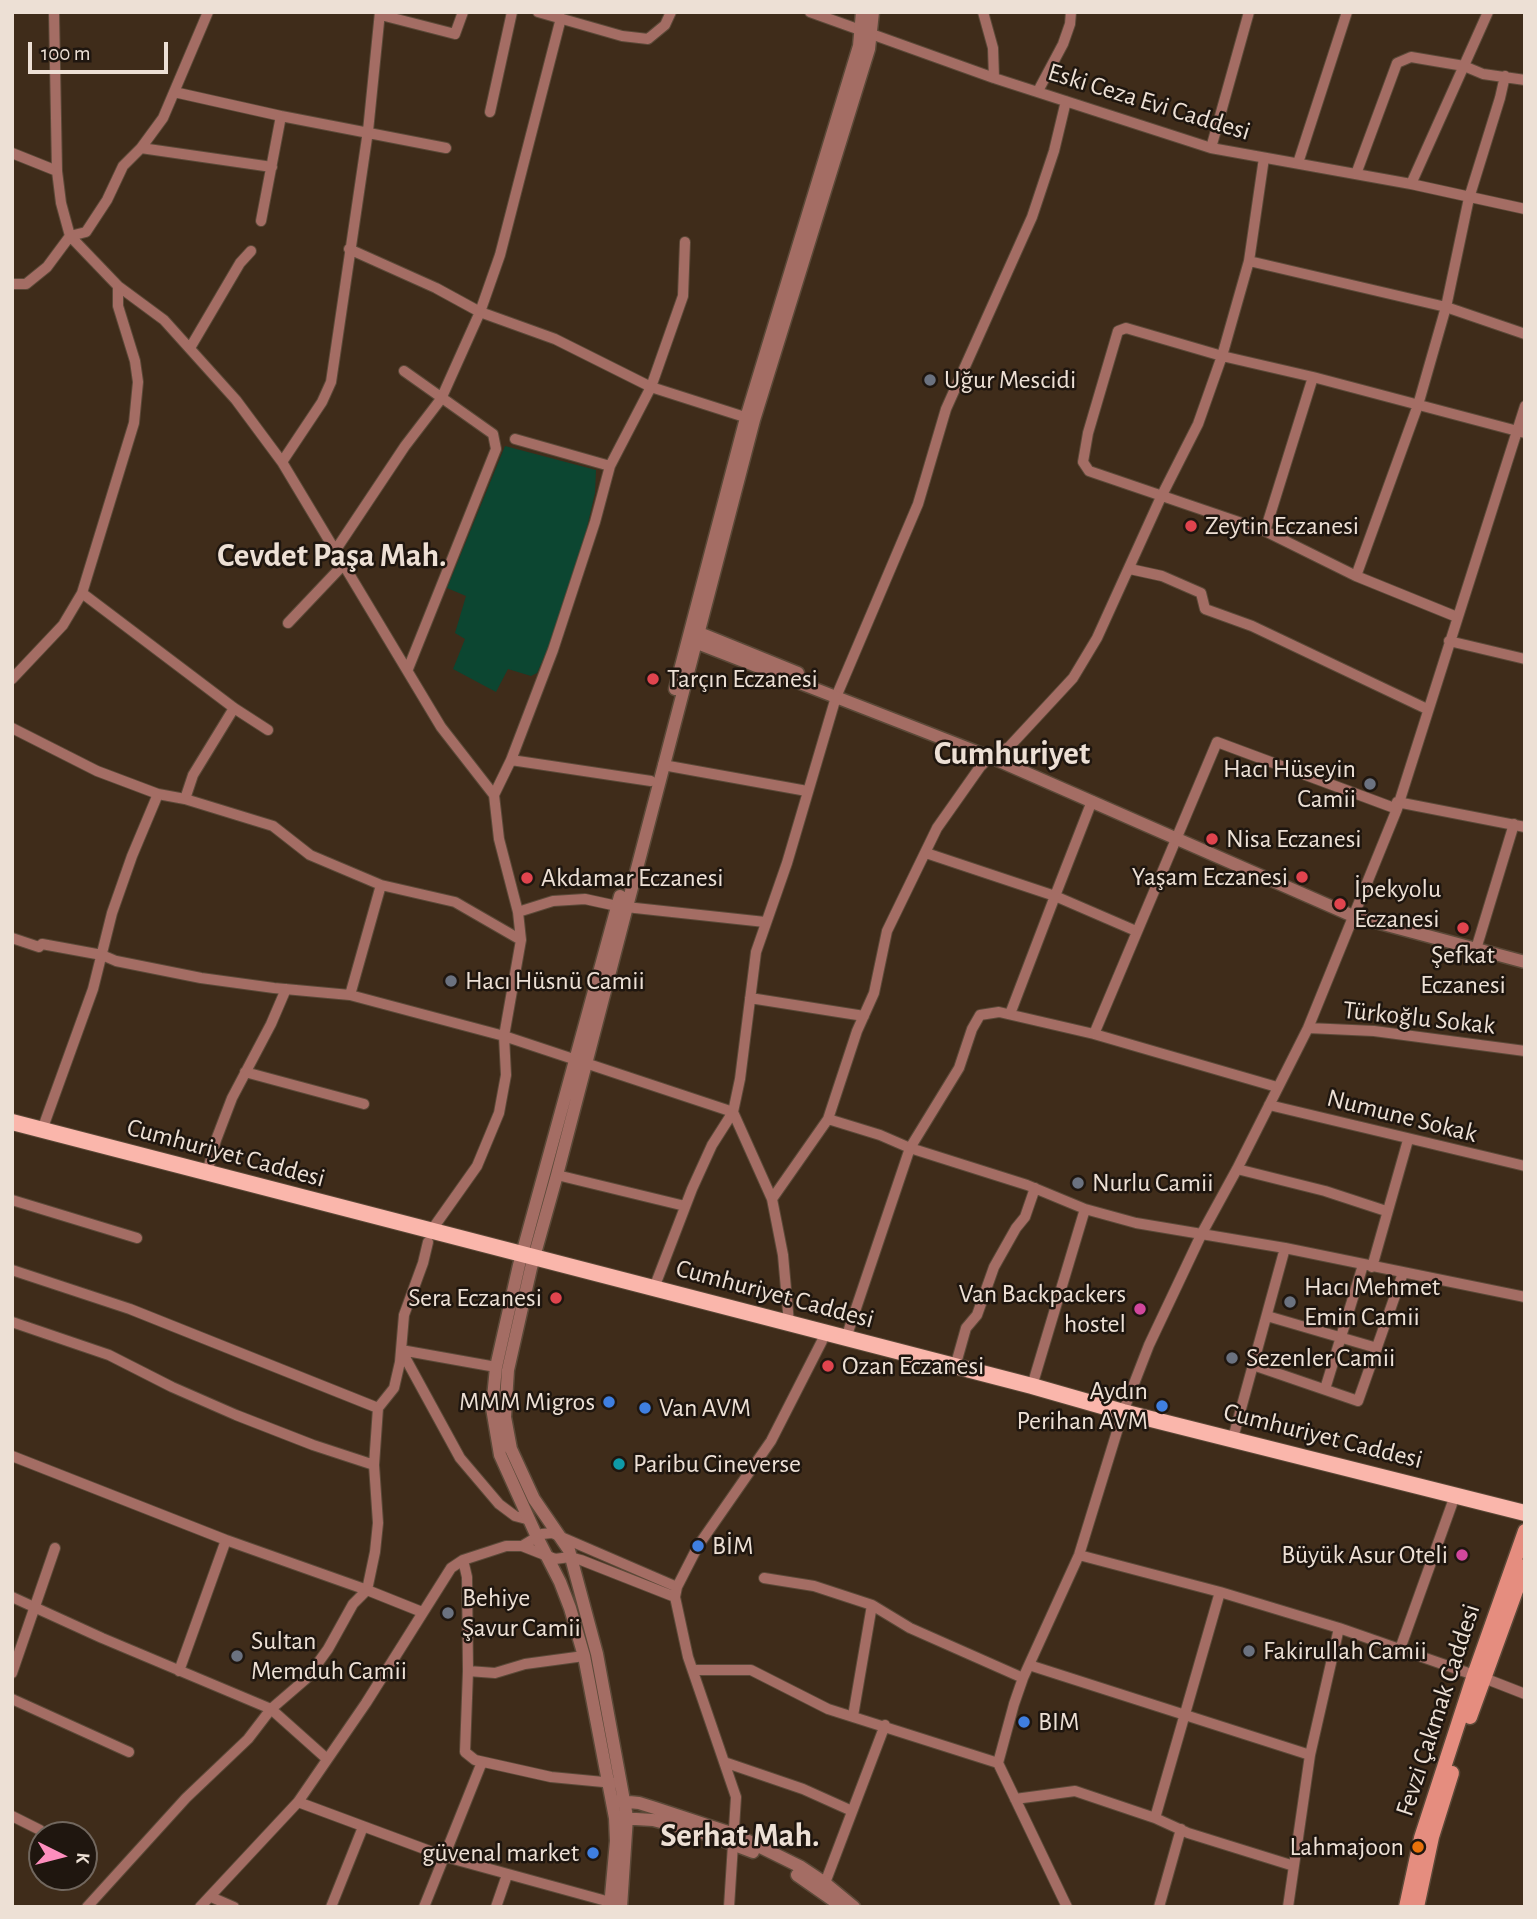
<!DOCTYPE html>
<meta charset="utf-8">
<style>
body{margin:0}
#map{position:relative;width:1537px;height:1919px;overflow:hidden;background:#3f2c1a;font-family:"Alegreya Sans",sans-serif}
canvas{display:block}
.frame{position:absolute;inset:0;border:14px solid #ede0d5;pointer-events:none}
.north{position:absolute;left:28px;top:1821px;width:70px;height:70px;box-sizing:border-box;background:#1f160f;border:2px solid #71675e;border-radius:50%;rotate:96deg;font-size:19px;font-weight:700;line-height:28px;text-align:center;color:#ede0d5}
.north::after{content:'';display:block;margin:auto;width:24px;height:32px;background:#fd8ebe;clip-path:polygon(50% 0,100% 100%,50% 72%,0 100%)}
.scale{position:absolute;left:28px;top:42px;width:140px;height:32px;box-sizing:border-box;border:4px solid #ede0d5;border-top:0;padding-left:9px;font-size:21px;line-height:24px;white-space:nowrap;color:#ede0d5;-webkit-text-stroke:5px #1f160f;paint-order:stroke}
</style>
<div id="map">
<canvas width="1537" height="1919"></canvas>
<div class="frame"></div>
<div class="north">K</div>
<div class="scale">100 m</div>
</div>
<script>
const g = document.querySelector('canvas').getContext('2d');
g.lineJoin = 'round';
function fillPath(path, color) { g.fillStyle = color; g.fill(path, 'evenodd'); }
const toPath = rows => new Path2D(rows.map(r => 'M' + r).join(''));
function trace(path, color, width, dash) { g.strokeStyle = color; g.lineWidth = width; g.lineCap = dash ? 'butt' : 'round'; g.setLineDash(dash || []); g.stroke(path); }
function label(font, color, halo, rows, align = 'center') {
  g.font = font + ' "Alegreya Sans",sans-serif'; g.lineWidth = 5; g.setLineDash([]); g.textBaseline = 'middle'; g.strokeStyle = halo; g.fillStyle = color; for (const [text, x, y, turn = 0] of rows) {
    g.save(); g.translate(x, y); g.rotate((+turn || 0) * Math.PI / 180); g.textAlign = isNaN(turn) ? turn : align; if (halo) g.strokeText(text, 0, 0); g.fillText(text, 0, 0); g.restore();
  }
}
fillPath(toPath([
 [505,446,596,470,595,493,581,553,554,635,537,673,531,676,508,669,496,692,453,669,465,639,455,633,466,596,447,588]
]), '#0c4631');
const minor = toPath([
 [54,12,57,171,61,203,70,236,118,286,164,320,236,400,282,462,441,727,494,795,499,839,518,912,521,940,504,1036,506,1075,499,1113,477,1166,431,1231],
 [538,12,622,36,648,39,665,25,671,12],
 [810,12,994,78,1211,148,1411,184,1525,209],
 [983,12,993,48,994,78],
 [381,15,455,34,463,12],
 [1038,91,1063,44,1070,24,1071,12],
 [174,92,281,116,446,148],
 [490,112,512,12],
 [141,148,272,167],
 [1211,148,1249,12],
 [12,153,57,171],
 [1264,158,1249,261,1222,356,1198,424,1161,497,1097,638,1073,678,1009,747,990,757,980,767,937,828,887,931,874,993,857,1031,828,1119,880,1135,910,1148,959,1068,972,1029,980,1015,999,1012,1094,1034,1277,1087],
 [1298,163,1347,12],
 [1356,174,1397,63,1411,57,1464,66,1483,74,1525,80],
 [1411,184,1488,12],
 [261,221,281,116],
 [349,249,436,288,480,312,555,339,651,387,751,419],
 [1249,261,1446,307,1525,334],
 [12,284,26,284,47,267,70,236,86,232,107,200,123,166,141,148,163,118,208,12],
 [190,348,240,263,251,251],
 [404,371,493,434,496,449,408,669],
 [515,439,610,466],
 [282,462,322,402,331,382,368,131,380,12],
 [1265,531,1313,377],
 [335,551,405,446,441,399,480,312,500,255,561,18],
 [1130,569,1162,576,1201,593,1205,609,1252,626,1427,709],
 [1356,576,1418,405,1446,307,1469,198,1500,98,1505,76],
 [82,593,234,708,268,730],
 [1457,617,1356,576,1265,531,1089,471,1083,462,1088,433,1118,331,1126,328,1222,356,1313,377,1525,433],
 [288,623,343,565],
 [1449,641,1525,659],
 [12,679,63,625,82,593,134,423,138,382,135,361,118,306,118,286],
 [12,728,97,771,158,794,185,799,273,826,310,855,381,885,455,902,521,940],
 [511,760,651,781],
 [663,765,807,791],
 [494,795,511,760,553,650,595,522,610,466,651,387,683,296,685,242],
 [185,799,193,775,234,708],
 [1397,802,1525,827],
 [926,853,1055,896,1092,801],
 [626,907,765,922],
 [518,912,553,901,585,899,617,906],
 [12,938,39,947,42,944,102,955,116,961,201,978,274,988,350,995,504,1036,733,1112,772,1199,783,1255,789,1323],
 [1476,949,1514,824],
 [350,995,381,885],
 [750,998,864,1016],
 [1010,1014,1055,896,1136,931],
 [1308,1028,1374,1031,1525,1051],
 [1094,1034,1217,742,1397,809],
 [245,1072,364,1104],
 [1269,1105,1525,1166],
 [42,1130,93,989,112,913,132,856,158,794],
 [1237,1169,1325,1191,1386,1211],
 [207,1173,216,1140,232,1098,271,1024,286,989],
 [557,1175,685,1206],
 [772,1199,828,1119],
 [12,1200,137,1238],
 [1372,1267,1408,1140],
 [12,1270,130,1309,378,1408],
 [654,1288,692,1189,712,1145,733,1112,740,1079,756,952,787,863,836,697,918,504,946,409,1032,217,1054,151,1066,101],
 [1267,1316,1377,1348],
 [12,1322,109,1355,172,1387,236,1415,313,1445,374,1465],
 [846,1338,910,1148,1027,1185,1085,1209,1136,1223,1285,1248,1525,1297],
 [401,1350,460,1458,499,1504,515,1516,530,1520],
 [401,1350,496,1367],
 [1253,1365,1358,1401,1403,1273],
 [955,1367,966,1328,977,1315,994,1267,1016,1228,1025,1217,1035,1188],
 [1032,1386,1085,1209],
 [1325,1389,1363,1265],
 [1233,1438,1285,1248],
 [12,1456,226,1540,367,1590,422,1612],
 [522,1546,542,1534,552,1533,677,1587],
 [1079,1555,1220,1592,1339,1628,1310,1755,1288,1907],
 [463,1560,467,1577,468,1671,465,1752,475,1760,551,1777,614,1783],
 [764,1578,814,1586,872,1605,910,1628,1023,1678],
 [12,1597,102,1638,271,1709,327,1759],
 [1339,1628,1474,1675],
 [1400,1649,1452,1504],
 [1029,1665,1310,1755],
 [693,1670,751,1670,828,1709,998,1763],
 [179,1671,226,1540],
 [468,1671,495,1673,525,1664,584,1656],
 [12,1673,55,1548],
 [1484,1678,1525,1694],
 [12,1699,129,1752],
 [853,1716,872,1605],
 [724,1762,803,1789,852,1811],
 [1015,1799,1075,1791,1155,1818,1188,1833,1294,1866],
 [298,1802,446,1857,610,1902],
 [12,1816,40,1830],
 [1155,1818,1220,1592],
 [825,1883,885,1725],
 [211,1897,234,1907],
 [87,1907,186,1798,248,1739,271,1709,307,1678,328,1649,353,1604,367,1590,375,1552,378,1523,374,1465,378,1408,394,1388,400,1362,404,1315,423,1263,428,1242],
 [200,1907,298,1802,366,1703,451,1568,463,1560,506,1546,522,1546,555,1559,570,1557,581,1560,675,1597],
 [331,1907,363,1827],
 [424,1907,482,1762],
 [496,1907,507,1875],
 [729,1907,736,1797,688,1657,675,1597,677,1587,698,1546,771,1441,822,1341],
 [1067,1907,998,1763,1014,1704,1023,1678,1079,1555,1123,1412,1149,1345,1202,1233,1237,1169,1308,1028,1397,809,1525,406],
 [1159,1907,1181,1829]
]);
const tertiary = toPath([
 [692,630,798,673],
 [692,641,990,757,1353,916,1525,962],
 [675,689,746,418,859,46,862,12],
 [618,1801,639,1803,655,1808,734,1834,801,1867,825,1883,854,1907],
 [619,1818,653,1820,700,1832,753,1852],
 [797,1875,837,1903],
 [610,1907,616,1841,615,1818,584,1656,570,1608,560,1582,537,1537,500,1455,492,1408,496,1367,519,1265,620,896],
 [621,1907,627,1817,597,1654,569,1550,534,1499,511,1449,505,1417,508,1370,531,1268,557,1175,754,420,869,49,873,12]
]);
const secondary = toPath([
 [1470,1717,1525,1566],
 [1406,1907,1421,1838,1474,1675,1525,1531],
 [1417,1907,1432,1837,1452,1773]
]);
const primary = toPath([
 [12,1122,1032,1386,1123,1412,1525,1513]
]);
trace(minor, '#5b4938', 12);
trace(tertiary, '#5b4938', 15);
trace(secondary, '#5b4938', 17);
trace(primary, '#5b4938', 18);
trace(minor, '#a46d64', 10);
trace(tertiary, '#a46d64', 12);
trace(secondary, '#e58d7f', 14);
trace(primary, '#fab6ab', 16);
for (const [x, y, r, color] of [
 [930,380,7,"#6b7280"],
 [1191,526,7,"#e0444e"],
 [653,679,7,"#e0444e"],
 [1370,784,7,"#6b7280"],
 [1212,839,7,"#e0444e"],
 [1302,877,7,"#e0444e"],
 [527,878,7,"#e0444e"],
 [1340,904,7,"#e0444e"],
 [1463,928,7,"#e0444e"],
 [451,981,7,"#6b7280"],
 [1078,1183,7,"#6b7280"],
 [556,1298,7,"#e0444e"],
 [1290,1302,7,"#6b7280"],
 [1140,1309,7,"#d1479c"],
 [1232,1358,7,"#6b7280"],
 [828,1366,7,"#e0444e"],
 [609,1402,7,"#3f7fe0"],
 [1162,1406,7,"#3f7fe0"],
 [645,1408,7,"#3f7fe0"],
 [619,1464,7,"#0f9aa8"],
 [698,1546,7,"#3f7fe0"],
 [1462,1555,7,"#d1479c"],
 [448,1613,7,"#6b7280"],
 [1249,1651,7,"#6b7280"],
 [237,1656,7,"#6b7280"],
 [1024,1722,7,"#3f7fe0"],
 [1418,1847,7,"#e8710a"],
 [593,1853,7,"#3f7fe0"]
]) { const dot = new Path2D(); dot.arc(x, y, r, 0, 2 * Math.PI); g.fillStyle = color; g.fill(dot); trace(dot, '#1f160f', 2.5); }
label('26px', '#ede0d5', '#1f160f', [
 ["Eski Ceza Evi Caddesi",1149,102,17],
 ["Türkoğlu Sokak",1419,1018,6],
 ["Numune Sokak",1402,1116,14],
 ["Cumhuriyet Caddesi",226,1153,15],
 ["Cumhuriyet Caddesi",775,1294,15],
 ["Cumhuriyet Caddesi",1323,1436,14],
 ["Fevzi Çakmak Caddesi",1438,1710,-72]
]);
label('26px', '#ede0d5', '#1f160f', [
 ["Uğur Mescidi",944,380],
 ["Zeytin Eczanesi",1205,526],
 ["Tarçın Eczanesi",667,679],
 ["Hacı Hüseyin",1356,769,"right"],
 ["Camii",1356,799,"right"],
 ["Nisa Eczanesi",1226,839],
 ["Yaşam Eczanesi",1288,877,"right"],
 ["Akdamar Eczanesi",541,878],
 ["İpekyolu",1354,889],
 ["Eczanesi",1354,919],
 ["Şefkat",1463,955,"center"],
 ["Eczanesi",1463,985,"center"],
 ["Hacı Hüsnü Camii",465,981],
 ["Nurlu Camii",1092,1183],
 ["Hacı Mehmet",1304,1287],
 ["Emin Camii",1304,1317],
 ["Van Backpackers",1126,1294,"right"],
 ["hostel",1126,1324,"right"],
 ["Sera Eczanesi",542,1298,"right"],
 ["Sezenler Camii",1246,1358],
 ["Ozan Eczanesi",842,1366],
 ["Aydın",1148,1391,"right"],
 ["Perihan AVM",1148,1421,"right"],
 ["MMM Migros",595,1402,"right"],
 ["Van AVM",659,1408],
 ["Paribu Cineverse",633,1464],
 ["BİM",712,1546],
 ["Büyük Asur Oteli",1448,1555,"right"],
 ["Behiye",462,1598],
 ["Şavur Camii",462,1628],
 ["Sultan",251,1641],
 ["Memduh Camii",251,1671],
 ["Fakirullah Camii",1263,1651],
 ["BIM",1038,1722],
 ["Lahmajoon",1404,1847,"right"],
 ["güvenal market",579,1853,"right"]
], 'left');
label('bold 33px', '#ede0d5', '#1f160f', [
 ["Cevdet Paşa Mah.",332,556],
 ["Cumhuriyet",1012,754],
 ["Serhat Mah.",740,1836]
]);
</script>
